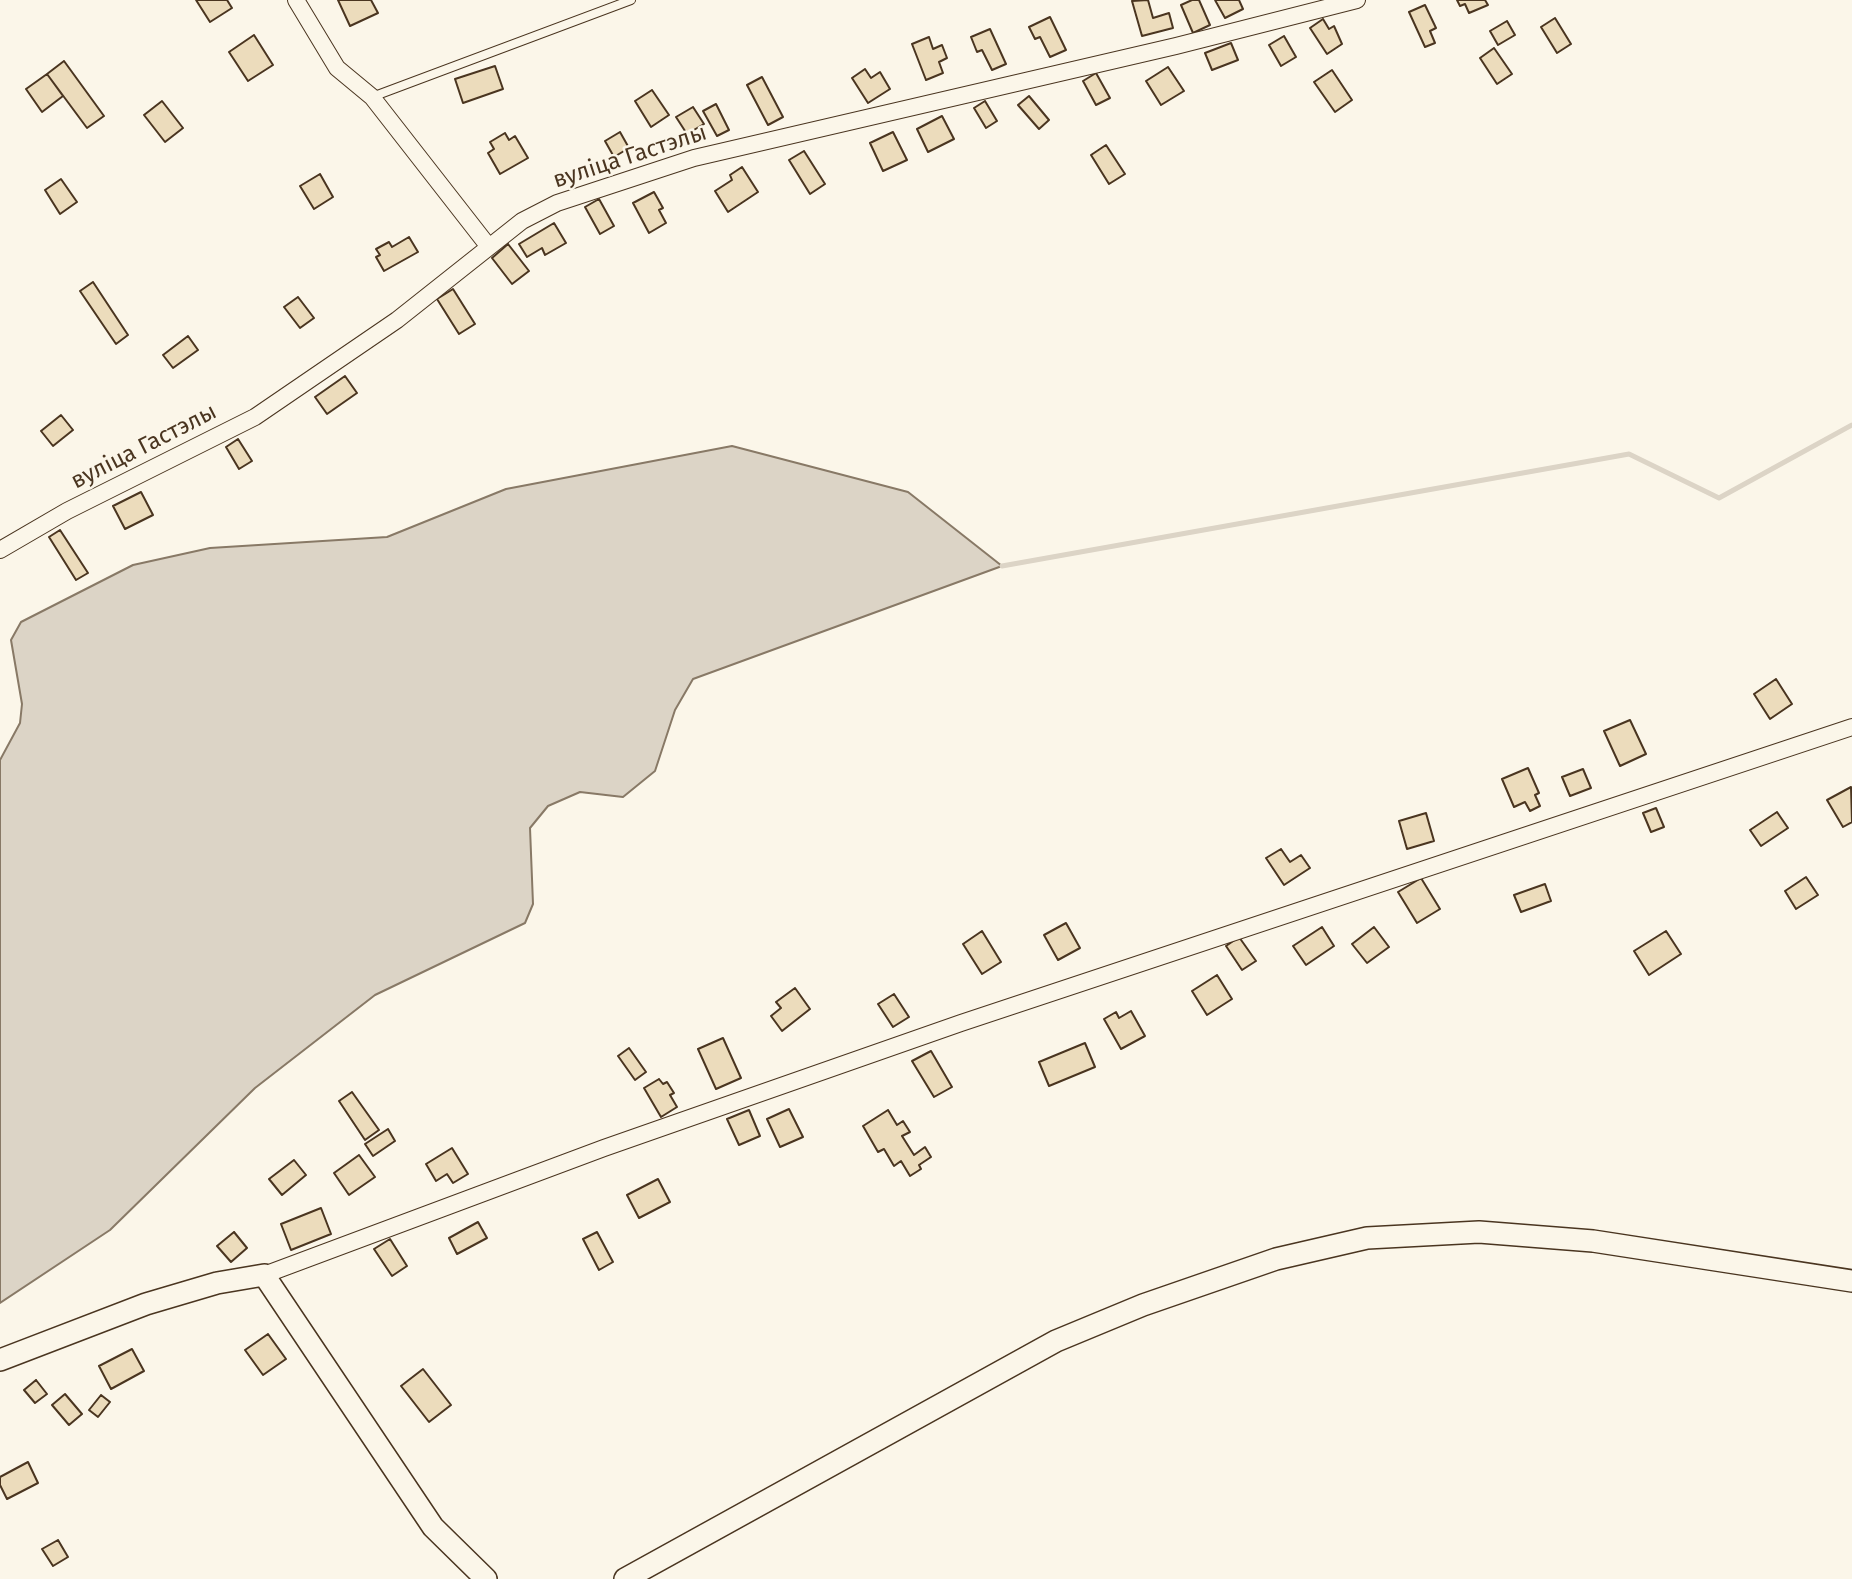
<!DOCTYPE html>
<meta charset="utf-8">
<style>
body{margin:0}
canvas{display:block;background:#fbf6e9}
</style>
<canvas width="1852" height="1579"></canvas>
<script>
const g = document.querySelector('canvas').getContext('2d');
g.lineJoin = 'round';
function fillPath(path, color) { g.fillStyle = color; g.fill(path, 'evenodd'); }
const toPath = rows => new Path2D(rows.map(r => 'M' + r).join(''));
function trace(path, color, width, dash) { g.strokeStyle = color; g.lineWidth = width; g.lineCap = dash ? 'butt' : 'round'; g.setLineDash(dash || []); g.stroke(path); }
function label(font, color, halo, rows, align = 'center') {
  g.font = font + ' "Fira Sans",sans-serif'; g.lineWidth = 5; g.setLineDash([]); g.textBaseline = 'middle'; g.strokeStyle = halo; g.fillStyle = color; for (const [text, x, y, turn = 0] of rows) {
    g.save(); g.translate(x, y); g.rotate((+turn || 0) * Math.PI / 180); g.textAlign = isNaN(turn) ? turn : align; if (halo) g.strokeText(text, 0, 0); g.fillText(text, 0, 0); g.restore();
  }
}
const water = toPath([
 [732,446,908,492,1002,566,693,679,675,710,655,771,623,797,580,792,548,806,530,828,533,904,525,923,375,995,255,1088,110,1230,0,1303,0,760,20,723,22,704,11,640,21,622,133,565,210,548,387,537,506,489,732,446]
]);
fillPath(water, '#dcd4c6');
trace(water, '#887966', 2);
trace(toPath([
 [1002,566,1629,454,1719,498,1852,425]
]), '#dcd4c6', 5);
const building = toPath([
 [196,0,227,0,232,8,210,22,196,0],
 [338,0,371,0,378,13,350,26,338,0],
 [1148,0,1153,18,1169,13,1173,28,1142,36,1132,1,1148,0],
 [1192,0,1199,0,1210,25,1193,33,1181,5,1192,0],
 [1215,0,1239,0,1243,9,1225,18,1215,0],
 [1457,0,1485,0,1488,5,1469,13,1465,4,1460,6,1457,0],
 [1425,5,1436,28,1430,31,1435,43,1425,47,1409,12,1425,5],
 [1050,17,1066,50,1050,57,1040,37,1035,39,1029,27,1050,17],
 [1555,18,1571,44,1557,53,1541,27,1555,18],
 [1323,19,1329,29,1334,26,1342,44,1327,54,1310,28,1323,19],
 [1507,21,1515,35,1498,45,1490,31,1507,21],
 [990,29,1006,64,992,70,982,50,977,52,971,37,990,29],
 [254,35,273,65,248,81,229,52,254,35],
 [1284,36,1296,57,1281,66,1269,45,1284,36],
 [929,37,933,49,942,45,947,58,939,62,943,73,926,80,912,44,929,37],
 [1231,43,1238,60,1212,70,1205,53,1231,43],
 [1494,48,1512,74,1497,84,1480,58,1494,48],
 [64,61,104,116,87,128,47,74,64,61],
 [495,66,503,89,463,103,455,79,495,66],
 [1168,67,1184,91,1161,105,1146,81,1168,67],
 [865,69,871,78,880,72,890,89,868,103,852,78,865,69],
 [1332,70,1352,100,1335,112,1314,82,1332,70],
 [1096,73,1110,98,1096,105,1083,81,1096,73],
 [47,74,63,96,42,112,26,89,47,74],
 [762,77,783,117,768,125,747,85,762,77],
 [652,90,669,115,651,127,635,101,652,90],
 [1029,96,1049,120,1039,129,1018,105,1029,96],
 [162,101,183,128,165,142,144,115,162,101],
 [985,101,997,121,986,128,974,108,985,101],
 [716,104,729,130,717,136,703,111,716,104],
 [693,107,704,124,687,134,676,117,693,107],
 [942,116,954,139,928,152,917,129,942,116],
 [620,132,629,148,614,157,605,141,620,132],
 [893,132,907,160,883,171,870,143,893,132],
 [505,133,509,140,515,136,528,158,500,174,488,153,494,149,490,142,505,133],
 [1106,145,1125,174,1109,184,1091,155,1106,145],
 [804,151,825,184,810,194,789,160,804,151],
 [742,167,758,192,728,212,715,191,732,180,730,175,742,167],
 [320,174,333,197,314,209,300,186,320,174],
 [61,179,77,202,60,214,45,190,61,179],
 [654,192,663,208,659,210,666,223,649,233,633,203,654,192],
 [599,199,614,226,600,234,585,207,599,199],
 [554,223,566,243,545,255,542,248,527,257,519,244,554,223],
 [409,237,418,252,384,271,376,257,380,255,376,249,389,242,392,247,409,237],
 [508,244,529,271,512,284,492,258,508,244],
 [93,282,128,335,116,344,80,291,93,282],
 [453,289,475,324,459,334,437,299,453,289],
 [298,297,314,318,300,328,284,307,298,297],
 [188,336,198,350,173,368,163,355,188,336],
 [345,376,357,393,327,414,315,397,345,376],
 [61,415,73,430,53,446,41,431,61,415],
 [238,439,252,461,239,469,226,447,238,439],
 [141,492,153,515,125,529,113,506,141,492],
 [60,530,88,573,76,580,49,537,60,530],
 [1776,679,1792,704,1770,719,1754,694,1776,679],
 [1630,720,1646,754,1620,766,1604,731,1630,720],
 [1528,768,1539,793,1535,795,1540,806,1530,811,1525,802,1514,807,1502,779,1528,768],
 [1583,769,1591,788,1570,796,1562,777,1583,769],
 [1851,787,1852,822,1843,827,1827,800,1851,787],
 [1656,808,1664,827,1651,832,1643,813,1656,808],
 [1777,812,1788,828,1761,846,1750,830,1777,812],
 [1426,813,1434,841,1407,849,1399,821,1426,813],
 [1281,849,1290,862,1301,855,1310,868,1284,885,1266,858,1281,849],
 [1806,877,1818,895,1796,909,1785,891,1806,877],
 [1421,878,1440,909,1417,923,1398,892,1421,878],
 [1545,884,1551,901,1521,912,1514,895,1545,884],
 [1066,923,1080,948,1058,960,1044,935,1066,923],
 [1322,927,1334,946,1306,965,1293,946,1322,927],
 [1374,927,1389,947,1367,963,1352,944,1374,927],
 [982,931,1001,962,982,974,963,944,982,931],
 [1666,931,1681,954,1649,975,1634,951,1666,931],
 [1239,937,1256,961,1242,970,1226,946,1239,937],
 [1217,975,1232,999,1207,1015,1192,991,1217,975],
 [795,988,810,1009,782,1031,771,1016,781,1008,776,1002,795,988],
 [894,994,909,1017,893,1027,878,1004,894,994],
 [1131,1011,1145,1036,1121,1049,1104,1019,1116,1012,1119,1018,1131,1011],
 [723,1038,741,1078,716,1089,698,1049,723,1038],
 [1085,1043,1095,1067,1049,1086,1039,1062,1085,1043],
 [629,1048,646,1072,635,1080,618,1056,629,1048],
 [931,1051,952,1087,934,1097,912,1061,931,1051],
 [659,1079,663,1084,667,1082,674,1093,670,1095,677,1107,661,1117,644,1088,659,1079],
 [352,1092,379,1130,365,1140,339,1101,352,1092],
 [789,1109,803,1137,780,1147,767,1119,789,1109],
 [749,1110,760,1136,739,1145,727,1119,749,1110],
 [888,1110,897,1125,903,1121,910,1132,902,1136,914,1155,925,1147,931,1157,919,1165,921,1169,910,1176,901,1161,894,1166,884,1149,878,1152,863,1126,888,1110],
 [388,1129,395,1141,373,1156,365,1144,388,1129],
 [452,1148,468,1174,453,1183,447,1174,436,1181,426,1164,452,1148],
 [359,1155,375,1177,349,1195,334,1173,359,1155],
 [294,1160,306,1175,282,1195,269,1179,294,1160],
 [658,1179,670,1202,639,1218,627,1195,658,1179],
 [321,1208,331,1234,291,1250,281,1224,321,1208],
 [478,1222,487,1238,457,1254,449,1238,478,1222],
 [234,1232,247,1248,231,1262,217,1246,234,1232],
 [597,1232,613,1262,599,1270,583,1239,597,1232],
 [390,1239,407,1266,392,1276,374,1249,390,1239],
 [268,1334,286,1359,263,1375,245,1350,268,1334],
 [132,1349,144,1371,111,1389,99,1366,132,1349],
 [423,1369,451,1405,429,1422,401,1386,423,1369],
 [36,1380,47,1394,35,1403,24,1390,36,1380],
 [65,1394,82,1414,69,1425,52,1405,65,1394],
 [101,1395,110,1402,98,1417,89,1410,101,1395],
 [28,1462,38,1483,7,1499,0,1485,0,1477,28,1462],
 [58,1540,68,1557,53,1566,42,1549,58,1540]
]);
fillPath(building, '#ecdcbc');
trace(building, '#4a3520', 2);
const lane = toPath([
 [372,97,631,0]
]);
const street = toPath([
 [296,0,337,68,372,97,489,247],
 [0,550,67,511,255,417,397,320,522,221,557,203,694,158,1176,46,1357,0],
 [264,1275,604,1148,961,1023,1852,727]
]);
const secondary = toPath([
 [0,1360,146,1304,217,1283,264,1275,433,1527,486,1579],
 [625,1579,1056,1341,1143,1305,1276,1259,1367,1238,1479,1232,1593,1241,1852,1281]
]);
trace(lane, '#4a3520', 10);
trace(street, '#4a3520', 18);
trace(secondary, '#4a3520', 24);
trace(lane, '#fbf6e9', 8);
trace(street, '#fbf6e9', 16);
trace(secondary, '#fbf6e9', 21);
label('23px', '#4a3520', '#fbf6e9', [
 ["вуліца Гастэлы",630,157,-18],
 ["вуліца Гастэлы",144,447,-27]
]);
</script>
